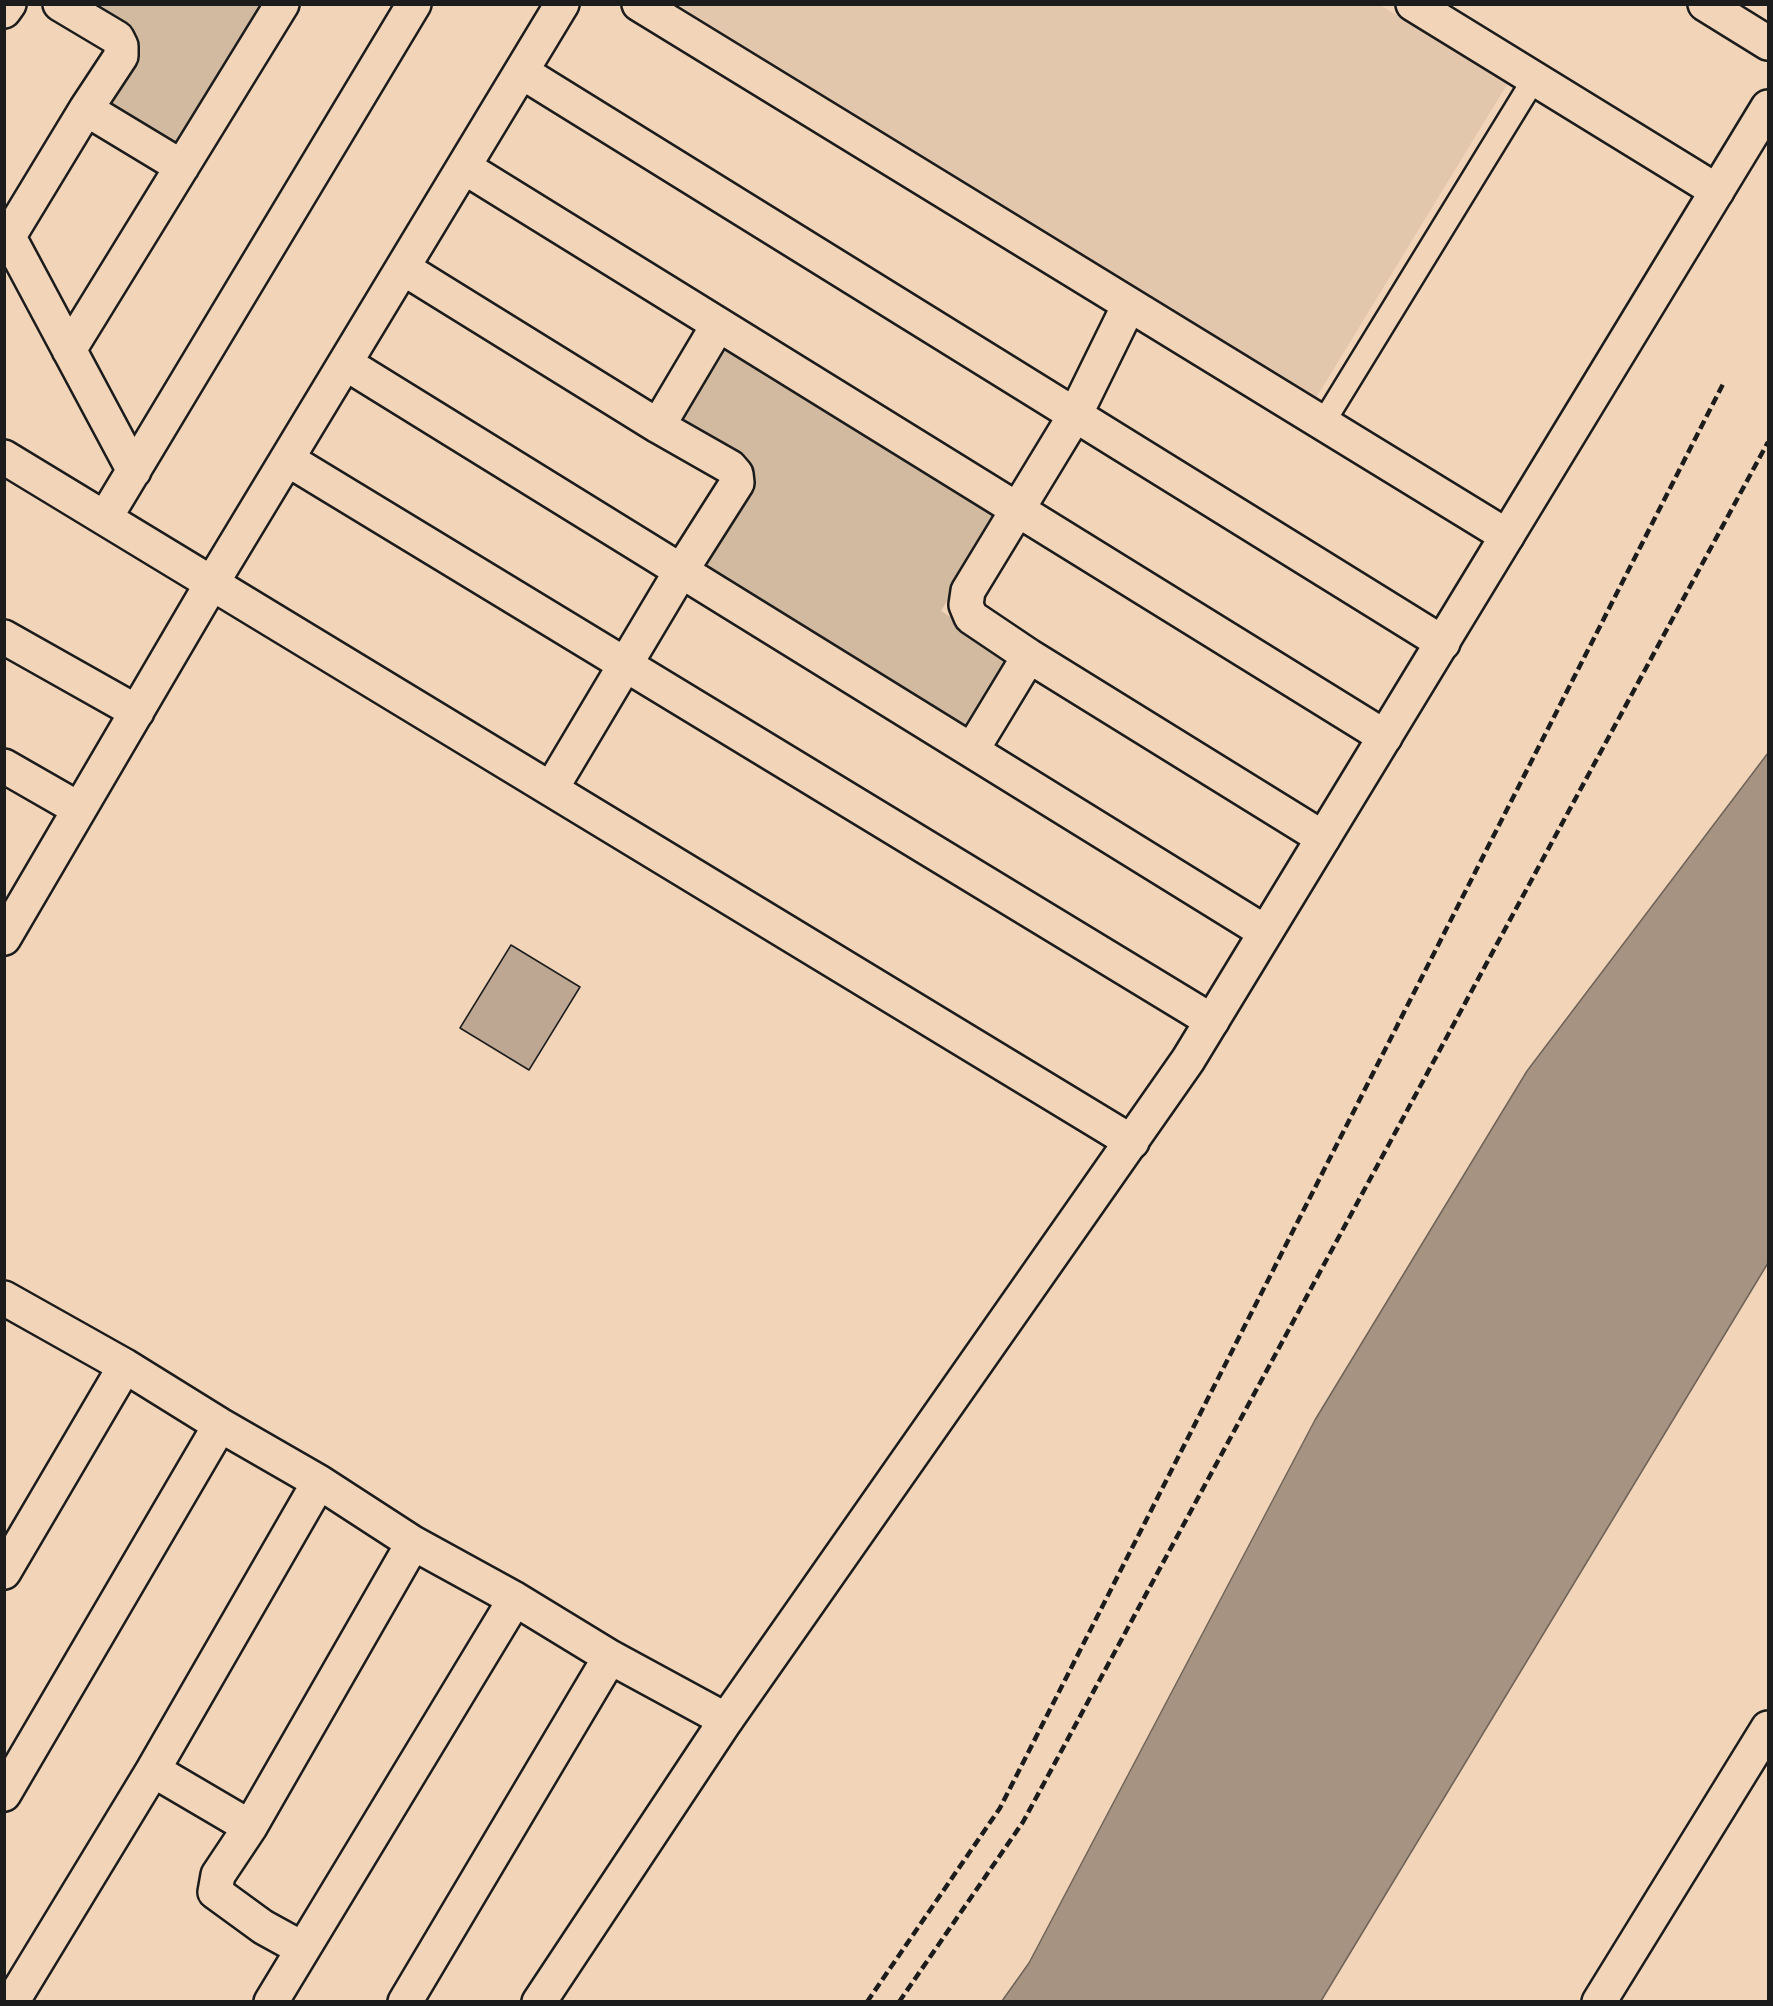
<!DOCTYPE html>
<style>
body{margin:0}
#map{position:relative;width:1773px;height:2006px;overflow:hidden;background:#f2d5b8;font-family:Kalam,sans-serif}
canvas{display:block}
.frame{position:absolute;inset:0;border:6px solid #1c1c1c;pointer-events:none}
</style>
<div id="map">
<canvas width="1773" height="2006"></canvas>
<div class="frame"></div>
</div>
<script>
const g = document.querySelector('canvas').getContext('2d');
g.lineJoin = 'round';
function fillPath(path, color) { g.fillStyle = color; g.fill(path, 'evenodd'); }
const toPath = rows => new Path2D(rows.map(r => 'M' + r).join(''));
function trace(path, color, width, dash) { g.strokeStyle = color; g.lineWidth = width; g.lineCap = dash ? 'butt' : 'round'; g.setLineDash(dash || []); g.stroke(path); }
fillPath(toPath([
 [677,5,1380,5,1508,83,1316,398]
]), '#e2c7ad');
fillPath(toPath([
 [80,5,269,5,177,153,101,106,140,42],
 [723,341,1001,512,941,611,1017,658,970,736,695,567,752,474,671,424]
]), '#d2baa1');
const water = toPath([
 [1768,753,1768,1263,1321,2001,1002,2001,1029,1963,1315,1420,1527,1071,1768,753]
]);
fillPath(water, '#a69381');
trace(water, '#6f6359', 1.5);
const building = toPath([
 [511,945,580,987,529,1070,460,1028,511,945]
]);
fillPath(building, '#bda792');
trace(building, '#1c1c1c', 1.5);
const service = toPath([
 [1323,423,1534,79]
]);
const minor = toPath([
 [639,4,1507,536],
 [1413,4,1717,191],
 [1705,4,1768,43],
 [4,11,9,4],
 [522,72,1443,643],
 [86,109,182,167],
 [464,167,1385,737],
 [4,228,134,471],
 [9,236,86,109,121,56,121,46,117,38,60,4],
 [403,268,658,426,730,467,736,474,737,483,681,571,551,789],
 [1129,305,1075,415,968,591,966,605,971,617,1029,656,1323,838],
 [69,350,282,4],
 [345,363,1265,932],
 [658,426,718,325],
 [4,457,1132,1142],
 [287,459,1212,1021],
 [105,518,414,4],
 [4,637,137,712],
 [972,750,1029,656],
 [4,766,79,809],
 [4,938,212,583,562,4],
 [4,1298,125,1366,220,1425,319,1482,413,1543,515,1599,610,1657,726,1720],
 [4,1572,125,1366],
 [153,1770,250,1827],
 [4,1794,220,1425],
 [303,1949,263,1927,215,1892,218,1875,250,1827,413,1543],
 [12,2002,153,1770,319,1482],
 [271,2002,515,1599],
 [405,2002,610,1657]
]);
const tertiary = toPath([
 [539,2002,726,1720,1188,1060,1768,107],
 [1599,2002,1768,1728]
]);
trace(service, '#1c1c1c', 27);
trace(minor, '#1c1c1c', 38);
trace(tertiary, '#1c1c1c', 38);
trace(service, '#f2d5b8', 22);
trace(minor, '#f2d5b8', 33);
trace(tertiary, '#f2d5b8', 33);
trace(toPath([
 [867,2002,1000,1808,1723,384],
 [899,2002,1023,1822,1768,442]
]), '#1c1c1c', 4.5, [9, 4.5]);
</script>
